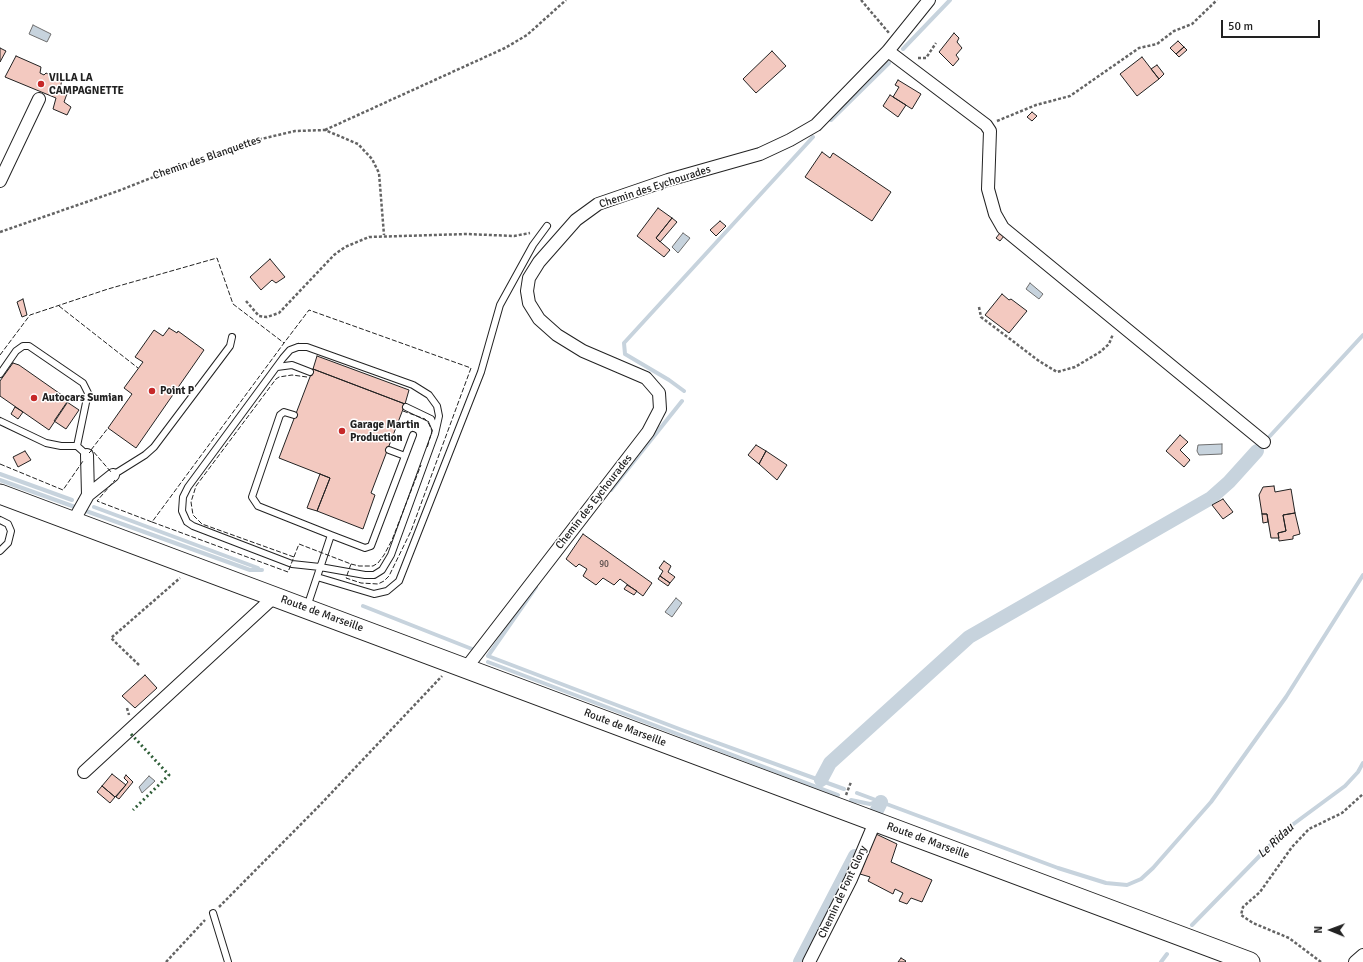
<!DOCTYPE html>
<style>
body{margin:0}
#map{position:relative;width:1363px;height:962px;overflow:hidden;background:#fff;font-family:Signika,sans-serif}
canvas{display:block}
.north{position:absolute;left:1311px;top:910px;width:40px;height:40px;-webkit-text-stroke:3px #fff;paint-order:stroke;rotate:271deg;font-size:11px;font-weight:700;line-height:16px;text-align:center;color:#222}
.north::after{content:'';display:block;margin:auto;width:14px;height:18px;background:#222;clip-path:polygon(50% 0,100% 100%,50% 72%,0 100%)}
.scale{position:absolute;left:1221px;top:20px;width:99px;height:18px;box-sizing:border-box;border:2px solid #222;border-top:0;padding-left:5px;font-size:12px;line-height:14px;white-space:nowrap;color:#222;-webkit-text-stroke:3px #fff;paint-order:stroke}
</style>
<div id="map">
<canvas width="1363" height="962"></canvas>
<div class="north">N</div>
<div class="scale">50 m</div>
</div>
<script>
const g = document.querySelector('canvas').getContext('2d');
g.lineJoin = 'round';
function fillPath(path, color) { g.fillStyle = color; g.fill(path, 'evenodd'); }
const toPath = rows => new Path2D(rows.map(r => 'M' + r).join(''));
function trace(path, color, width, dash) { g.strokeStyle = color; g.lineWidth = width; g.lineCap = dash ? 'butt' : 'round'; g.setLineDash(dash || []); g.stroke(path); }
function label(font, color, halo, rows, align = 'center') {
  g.font = font + ' Signika,sans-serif'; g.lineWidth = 3; g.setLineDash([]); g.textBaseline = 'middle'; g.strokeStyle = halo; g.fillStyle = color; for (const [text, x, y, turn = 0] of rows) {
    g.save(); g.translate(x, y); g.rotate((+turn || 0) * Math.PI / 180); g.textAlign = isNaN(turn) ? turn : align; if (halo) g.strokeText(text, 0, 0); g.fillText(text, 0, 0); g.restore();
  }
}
const water = toPath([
 [33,25,51,34,47,42,29,34,33,25],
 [683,233,690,238,678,253,672,247,683,233],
 [1030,283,1043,294,1039,299,1026,289,1030,283],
 [1222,444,1222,454,1199,455,1197,451,1198,445,1222,444],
 [676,598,682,603,672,617,665,612,676,598],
 [149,776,155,781,142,793,139,787,149,776]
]);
fillPath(water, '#c7d3dd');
trace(water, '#6f6f6f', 1);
trace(toPath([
 [903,49,950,0],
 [831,120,889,63],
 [684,391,669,380,625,354,624,343,813,137],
 [1270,436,1363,335],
 [0,474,72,500],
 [0,480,250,570,262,570],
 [611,490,682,401],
 [94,507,258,568],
 [536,587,488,656,682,730,844,789],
 [363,606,472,649],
 [488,662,838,795],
 [857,793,1058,868,1106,883,1127,885,1141,879,1153,868,1211,802,1286,697,1363,575],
 [851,800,870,804,878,801],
 [1192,925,1284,831,1345,786,1358,772,1363,763],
 [1161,962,1167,954]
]), '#c7d3dd', 4);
trace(toPath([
 [821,780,830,763,969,637,1211,498,1229,482,1257,451],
 [877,810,881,802],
 [800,962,855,856]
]), '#c7d3dd', 14);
const building = toPath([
 [954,33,959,38,957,42,962,48,956,55,959,59,953,66,939,52,954,33],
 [1178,41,1184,47,1176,54,1170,48,1178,41],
 [1184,47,1187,50,1179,57,1176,54,1184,47],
 [0,48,6,51,0,62,0,48],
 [772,51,786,66,756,93,743,79,772,51],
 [16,56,41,67,40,73,44,75,46,73,62,80,60,88,68,91,64,102,71,107,67,115,53,109,56,98,5,77,16,56],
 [1142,57,1159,79,1137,96,1120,74,1142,57],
 [1157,65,1164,74,1159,79,1151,69,1157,65],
 [898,80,921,94,912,109,893,97,899,87,895,85,898,80],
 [890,95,906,105,898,117,883,106,890,95],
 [1032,112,1037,116,1032,121,1027,117,1032,112],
 [822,152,830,158,833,153,891,192,872,221,805,177,822,152],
 [658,208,672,218,656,238,670,250,664,257,637,236,658,208],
 [672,218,677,222,660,242,656,238,672,218],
 [720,221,726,226,716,236,710,230,720,221],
 [1000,233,1004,236,1000,241,996,238,1000,233],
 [270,259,285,277,276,283,272,280,261,290,250,277,270,259],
 [1002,294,1009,300,1011,299,1027,311,1009,333,985,315,1002,294],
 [23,299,27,315,22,317,17,302,23,299],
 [169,328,177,333,178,331,204,350,136,448,108,428,132,394,124,388,143,362,135,357,154,330,163,336,169,328],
 [317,356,409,390,405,404,313,369,317,356],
 [13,363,19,365,69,400,49,430,0,396,0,381,13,363],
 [313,369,405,404,371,493,375,495,363,529,317,511,330,478,279,458,313,369],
 [67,402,79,410,66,429,54,421,67,402],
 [15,407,23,412,18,419,11,414,15,407],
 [1180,435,1188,442,1180,450,1190,460,1184,467,1166,451,1180,435],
 [756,445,766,451,759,464,748,455,756,445],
 [25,451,31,460,18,467,13,457,25,451],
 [766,451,787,465,777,480,759,464,766,451],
 [320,474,330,478,317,511,307,508,320,474],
 [1274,486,1275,492,1291,489,1295,513,1283,515,1286,531,1278,533,1279,538,1271,538,1267,514,1262,514,1259,495,1263,487,1274,486],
 [1223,499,1233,512,1223,519,1212,505,1223,499],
 [1295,513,1300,534,1293,536,1293,539,1279,541,1278,533,1286,531,1283,515,1295,513],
 [1262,514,1267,514,1268,522,1263,523,1262,514],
 [583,534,652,583,643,596,620,579,614,585,603,578,596,585,583,576,587,569,579,564,576,567,566,559,583,534],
 [664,561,671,566,668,572,675,577,670,583,660,576,663,571,659,568,664,561],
 [660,576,670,583,668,586,658,579,660,576],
 [627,585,637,591,634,595,624,589,627,585],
 [145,675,157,688,135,708,122,696,145,675],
 [112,774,126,785,115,797,102,786,112,774],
 [126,775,133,782,119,799,116,797,128,782,124,778,126,775],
 [102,786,115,797,110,803,97,792,102,786],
 [876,834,897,844,891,862,932,880,922,902,911,898,907,904,899,901,903,893,895,889,893,894,868,881,870,877,860,874,876,834],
 [901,958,906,961,905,962,898,962,901,958]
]);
fillPath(building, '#f3c9c0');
trace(building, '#222', 1);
const service = toPath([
 [298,347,307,347,413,385,429,395,437,406,439,416,435,434,391,555,382,570,374,575,365,575,320,567,292,564,193,526,187,522,182,511,183,497,188,487,283,358,290,350,298,347],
 [277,367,292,365,310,372],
 [0,374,16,351,23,346,29,346,83,383,88,393,77,446,87,455],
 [406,407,431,419,435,428],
 [294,415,284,412,280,415,252,497,258,506,331,535,307,607],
 [0,421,46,443,61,446,77,446],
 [389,450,405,456],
 [113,475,145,455,154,447,230,346,232,337],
 [0,520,8,524,11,531,8,543,0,551],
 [331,535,365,548,371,546,413,435],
 [317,577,374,594,387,591,399,581,481,372,500,305,533,245,547,226],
 [213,913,228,962]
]);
const minor = toPath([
 [888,51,986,125,990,131,988,189,995,214,1003,228,1264,442],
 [0,181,39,99],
 [88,495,113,475],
 [74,520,88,495,87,455],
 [466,668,648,432,660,409,659,393,646,378,583,351,557,335,539,319,529,303,527,291,529,278,539,262,576,220,598,204,668,180,760,154,790,140,816,125,888,51,929,0],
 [84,772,275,596],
 [809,962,851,879,875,822],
 [1355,962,1363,955]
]);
const primary = toPath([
 [0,494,1250,962]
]);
trace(service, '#222', 8);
trace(minor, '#222', 14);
trace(primary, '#222', 21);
trace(toPath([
 [861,0,889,33],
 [918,58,926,58,936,43],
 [997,121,1036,105,1070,96,1139,48,1157,44,1174,31,1192,24,1217,0],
 [325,130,505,48,527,35,566,0],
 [0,232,118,191,184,165,244,143,295,131,325,130,358,144,372,159,379,173,384,235],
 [246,301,259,316,267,317,279,313,334,255,345,247,369,237,467,234,514,236,530,233],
 [979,307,981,317,1039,361,1057,372,1075,367,1100,352,1109,344,1113,334],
 [139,665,111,638,180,578],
 [127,708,129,715],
 [846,795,851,782],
 [219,907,319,806,442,676],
 [166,962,205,920],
 [1321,962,1289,938,1253,923,1241,915,1243,907,1260,892,1292,847,1309,829,1342,813,1363,794]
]), '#646464', 2.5, [3, 2]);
trace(service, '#fff', 6);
trace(minor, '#fff', 12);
trace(primary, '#fff', 19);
trace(toPath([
 [131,734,169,775,133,810]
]), '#2f5e38', 3, [2, 3]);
trace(toPath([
 [59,306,138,368],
 [0,355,30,315,108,289,217,258,233,304,284,343,152,522,97,501,115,480],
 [403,411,425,419,429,424,432,431,427,448],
 [91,450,108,428],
 [89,453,92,450,111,472],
 [0,464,63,490,83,461],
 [152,522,288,572,299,544,351,564,346,578,361,583,378,584,384,581,389,576,411,531,471,368,309,310,284,343],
 [294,557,202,524,193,515,191,502,196,486,276,379,279,377,292,375,307,377],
 [351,564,359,566,373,566,378,563,384,555,392,540,421,465]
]), '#222', 1, [5, 2]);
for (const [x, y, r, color] of [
 [41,84,4,"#c62828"],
 [152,391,4,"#c62828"],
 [34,398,4,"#c62828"],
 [342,431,4,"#c62828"]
]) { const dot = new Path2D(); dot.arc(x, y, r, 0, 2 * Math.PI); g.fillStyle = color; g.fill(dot); trace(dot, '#fff', 1.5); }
label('9px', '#564c4a', null, [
 ["90",604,565]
]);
label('bold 11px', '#222', '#fff', [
 ["VILLA LA",49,78],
 ["CAMPAGNETTE",49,91],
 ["Point P",160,391],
 ["Autocars Sumian",42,398],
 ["Garage Martin",350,425],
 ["Production",350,438]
], 'left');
label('11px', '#222', '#fff', [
 ["Chemin des Blanquettes",207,158,-19],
 ["Chemin des Eychourades",655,187,-18],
 ["Chemin des Eychourades",594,502,-52],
 ["Route de Marseille",322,614,20],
 ["Route de Marseille",625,728,21],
 ["Route de Marseille",928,841,20],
 ["Chemin de Font Glory",843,892,-65]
]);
label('italic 12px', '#222', '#fff', [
 ["Le Ridau",1276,841,-43]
]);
</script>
